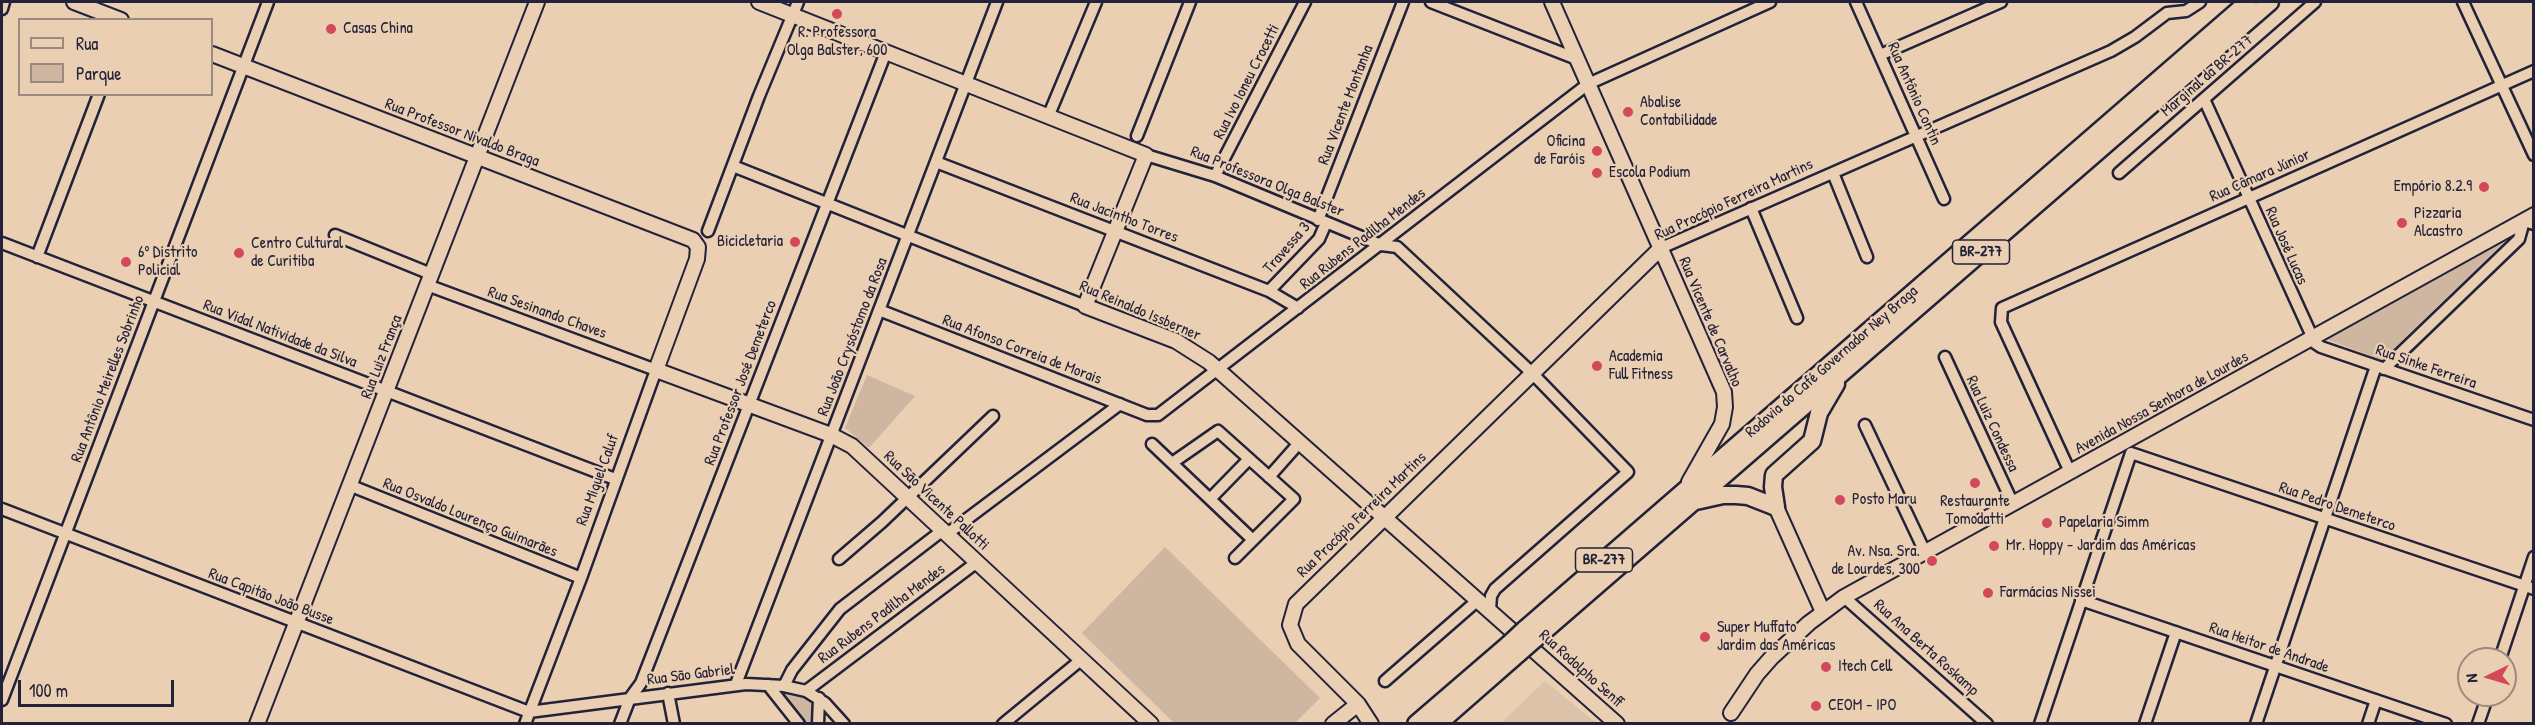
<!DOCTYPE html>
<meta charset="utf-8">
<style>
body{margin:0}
#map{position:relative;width:2535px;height:725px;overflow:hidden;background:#ebcfb2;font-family:"Patrick Hand",sans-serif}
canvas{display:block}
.frame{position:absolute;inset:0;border:3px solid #22223b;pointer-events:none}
.legend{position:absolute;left:18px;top:18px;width:195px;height:78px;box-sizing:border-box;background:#ebcfb2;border:2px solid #9b8a82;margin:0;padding:8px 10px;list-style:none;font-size:18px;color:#22223b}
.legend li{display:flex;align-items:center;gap:12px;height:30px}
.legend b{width:30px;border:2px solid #9b8a82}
.north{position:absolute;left:2457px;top:647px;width:60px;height:60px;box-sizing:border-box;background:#ebcfb2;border:2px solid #9b8a82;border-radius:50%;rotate:265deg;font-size:16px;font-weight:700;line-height:24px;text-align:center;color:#22223b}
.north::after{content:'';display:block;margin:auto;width:21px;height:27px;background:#d1495b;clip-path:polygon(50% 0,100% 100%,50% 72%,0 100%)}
.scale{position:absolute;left:18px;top:680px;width:156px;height:27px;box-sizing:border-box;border:3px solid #22223b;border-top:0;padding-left:8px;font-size:18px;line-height:21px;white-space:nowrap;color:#22223b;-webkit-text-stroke:4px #ebcfb2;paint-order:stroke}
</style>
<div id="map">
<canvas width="2535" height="725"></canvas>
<div class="frame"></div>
<ul class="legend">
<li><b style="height:8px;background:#ebcfb2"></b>Rua</li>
<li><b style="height:16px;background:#ceb6a1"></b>Parque</li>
</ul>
<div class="north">N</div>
<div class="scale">100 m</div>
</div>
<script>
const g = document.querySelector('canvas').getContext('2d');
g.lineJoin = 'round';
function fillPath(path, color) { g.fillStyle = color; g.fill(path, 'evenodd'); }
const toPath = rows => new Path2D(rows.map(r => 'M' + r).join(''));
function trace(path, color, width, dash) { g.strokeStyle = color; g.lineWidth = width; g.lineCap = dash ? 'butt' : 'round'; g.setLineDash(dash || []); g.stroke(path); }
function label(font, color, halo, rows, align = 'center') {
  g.font = font + ' "Patrick Hand",sans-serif'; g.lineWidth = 4.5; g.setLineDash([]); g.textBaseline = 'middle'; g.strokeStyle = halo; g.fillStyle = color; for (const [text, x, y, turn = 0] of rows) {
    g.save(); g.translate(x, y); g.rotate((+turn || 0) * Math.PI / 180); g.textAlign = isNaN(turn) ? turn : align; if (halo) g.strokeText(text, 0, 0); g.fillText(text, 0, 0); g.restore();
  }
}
fillPath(toPath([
 [1545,681,1596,723,1501,723]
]), '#dcc2a9');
fillPath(toPath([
 [2508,238,2382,360,2323,338],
 [867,375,915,396,869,448,845,428],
 [1165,547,1320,698,1295,723,1174,723,1082,633],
 [784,691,805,695,813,702,812,723,803,723,782,696]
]), '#ceb6a1');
const minor = toPath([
 [1431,2,1577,59],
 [1856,2,1944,199],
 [2463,2,2534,155],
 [2,9,4,2],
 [1880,55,2001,2],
 [2204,99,2315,343,2321,347,2534,420],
 [1048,117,1096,2],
 [1137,136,1190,2],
 [1146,155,1215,176,1381,245,1397,247,1532,373,1628,472,1495,589,1491,596,1490,610],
 [936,162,1269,291,1298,308],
 [733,166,1085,306],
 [1833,173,1867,257],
 [2119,173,2315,2],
 [1215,176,1305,2],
 [1751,208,1797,318],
 [1318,220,1403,2],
 [708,231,759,96,798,2],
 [335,235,431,274],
 [2,243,615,479],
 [1661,248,2111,51,2135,37,2167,13,2186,11,2200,2],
 [37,257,99,94],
 [427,285,656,370,581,578,525,724],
 [1269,291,1319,239,1326,223],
 [879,310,1147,415,1158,415,1588,84,1770,2],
 [1945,357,2013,504],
 [2384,369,2519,239,2524,221,2534,224],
 [1865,425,1925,552],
 [1152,444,1253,540],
 [2131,453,2534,589],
 [1172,463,1218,431,1294,499,1235,558],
 [2070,472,2001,322,2002,308,2534,71],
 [1269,477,1300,442],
 [349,485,581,578],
 [1210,499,1249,459],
 [2,509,529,712,746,684,784,686,806,691,825,703,844,724],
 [947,534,1120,404],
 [839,559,882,522,993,416],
 [1844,597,1987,724],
 [2081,600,2446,724],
 [2500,659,2534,557],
 [1385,681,1478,600],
 [736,684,997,2],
 [768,685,799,724],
 [784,686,792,670,840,609,943,530],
 [806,691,977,562],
 [668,693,674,724],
 [2,700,268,2],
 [620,724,630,698,641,683,886,52],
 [818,724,819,698],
 [1003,724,1082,659],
 [2040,724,2131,453],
 [2145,724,2176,632],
 [2256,724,2376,366],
 [2368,724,2376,700],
 [2478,724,2488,695]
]);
const major = toPath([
 [74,2,121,20],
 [759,2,1146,155,1085,306,1176,341,1209,362,1617,724],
 [1552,2,1724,392,1725,407,1722,424,1689,482],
 [212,54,693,240,698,247,697,259,656,370,831,435,852,446,1151,724],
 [1776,507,1823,612],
 [1731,713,1757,674,1772,657,1809,623,1844,597,2534,215],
 [257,724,537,2],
 [1333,724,1358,704],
 [1371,724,1358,704,1298,644,1290,625,1296,604,1661,248]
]);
const highway = toPath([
 [1696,501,1723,495,1736,495,1748,496,1776,507],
 [1776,507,1773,487,1774,475,1812,441,1819,413,1836,384],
 [1524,630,2248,2],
 [1535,639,2270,2],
 [1416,724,1509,644],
 [1438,724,1519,653]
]);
trace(minor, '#22223b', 15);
trace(major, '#22223b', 18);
trace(highway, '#22223b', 21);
trace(minor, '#ebcfb2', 10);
trace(major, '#ebcfb2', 14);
trace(highway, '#ebcfb2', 16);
const highwayBridge = toPath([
 [1509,644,1524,630],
 [1519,653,1535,639]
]);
trace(highwayBridge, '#22223b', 21, []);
trace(highwayBridge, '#ebcfb2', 16);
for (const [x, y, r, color] of [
 [837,14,6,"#d1495b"],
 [331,29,6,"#d1495b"],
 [1628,112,6,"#d1495b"],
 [1597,151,6,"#d1495b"],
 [1597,173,6,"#d1495b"],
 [2484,187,6,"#d1495b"],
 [2402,223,6,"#d1495b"],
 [795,242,6,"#d1495b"],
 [239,253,6,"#d1495b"],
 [126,262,6,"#d1495b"],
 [1597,366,6,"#d1495b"],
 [1975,483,6,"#d1495b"],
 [1840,500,6,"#d1495b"],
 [2047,523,6,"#d1495b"],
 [1994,546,6,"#d1495b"],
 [1932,561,6,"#d1495b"],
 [1988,593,6,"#d1495b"],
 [1705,637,6,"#d1495b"],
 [1826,667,6,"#d1495b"],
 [1816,706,6,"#d1495b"]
]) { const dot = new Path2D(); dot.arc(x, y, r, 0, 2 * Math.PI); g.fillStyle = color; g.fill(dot); trace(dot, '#ebcfb2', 2); }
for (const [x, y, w] of [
 [1981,252,57],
 [1604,560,57]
]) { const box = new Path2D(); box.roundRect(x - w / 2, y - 12, w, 24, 4.5); g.fillStyle = '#ebcfb2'; g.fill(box); trace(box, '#22223b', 1.5); }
label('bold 15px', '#22223b', null, [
 ["BR-277",1981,252],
 ["BR-277",1604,560]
]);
label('16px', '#22223b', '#ebcfb2', [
 ["Casas China",343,29],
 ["R. Professora",837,33,"center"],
 ["Olga Balster, 600",837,51,"center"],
 ["Abalise",1640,103],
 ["Contabilidade",1640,121],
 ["Oficina",1585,142,"right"],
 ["de Faróis",1585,160,"right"],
 ["Escola Podium",1609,173],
 ["Empório 8.2.9",2472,187,"right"],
 ["Pizzaria",2414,214],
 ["Alcastro",2414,232],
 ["Bicicletaria",783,242,"right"],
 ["Centro Cultural",251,244],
 ["de Curitiba",251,262],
 ["6º Distrito",138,253],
 ["Policial",138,271],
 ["Academia",1609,357],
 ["Full Fitness",1609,375],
 ["Posto Maru",1852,500],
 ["Restaurante",1975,502,"center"],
 ["Tomodatti",1975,520,"center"],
 ["Papelaria Simm",2059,523],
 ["Mr. Hoppy - Jardim das Américas",2006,546],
 ["Av. Nsa. Sra.",1920,552,"right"],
 ["de Lourdes, 300",1920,570,"right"],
 ["Farmácias Nissei",2000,593],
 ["Super Muffato",1717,628],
 ["Jardim das Américas",1717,646],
 ["Itech Cell",1838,667],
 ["CEOM - IPO",1828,706]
], 'left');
label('16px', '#22223b', '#ebcfb2', [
 ["Marginal da BR-277",2207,76,-41],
 ["Rua Ivo Ioneu Crocetti",1247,82,-63],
 ["Rua Antônio Contin",1914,94,66],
 ["Rua Vicente Montanha",1346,105,-69],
 ["Rua Professor Nivaldo Braga",462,133,21],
 ["Rua Câmara Júnior",2260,176,-24],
 ["Rua Professora Olga Balster",1267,182,22],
 ["Rua Procópio Ferreira Martins",1734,200,-25],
 ["Rua Jacintho Torres",1124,218,21],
 ["Rua Rubens Padilha Mendes",1363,239,-38],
 ["Rua José Lucas",2286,246,66],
 ["Travessa 3",1287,248,-49],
 ["Rua Reinaldo Issberner",1140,311,23],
 ["Rua Sesinando Chaves",547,313,20],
 ["Rua Vicente de Carvalho",1710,322,67],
 ["Rua Vidal Natividade da Silva",280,334,21],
 ["Rua João Crysóstomo da Rosa",853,337,-69],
 ["Rua Afonso Correia de Morais",1022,350,21],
 ["Rua Luiz França",382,357,-69],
 ["Rodovia do Café Governador Ney Braga",1832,362,-41],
 ["Rua Sinke Ferreira",2426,367,19],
 ["Rua Antônio Meirelles Sobrinho",108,379,-69],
 ["Rua Professor José Demeterco",741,383,-69],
 ["Avenida Nossa Senhora de Lourdes",2162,403,-29],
 ["Rua Luiz Condessa",1992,424,65],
 ["Rua Miguel Caluf",598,480,-70],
 ["Rua São Vicente Pallotti",936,501,43],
 ["Rua Pedro Demeterco",2337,507,19],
 ["Rua Procópio Ferreira Martins",1362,515,-44],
 ["Rua Osvaldo Lourenço Guimarães",470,518,22],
 ["Rua Capitão João Busse",271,597,21],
 ["Rua Rubens Padilha Mendes",882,614,-37],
 ["Rua Ana Berta Roskamp",1926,648,42],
 ["Rua Heitor de Andrade",2269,648,19],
 ["Rua Rodolpho Senff",1581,669,42],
 ["Rua São Gabriel",691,675,-7]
]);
</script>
